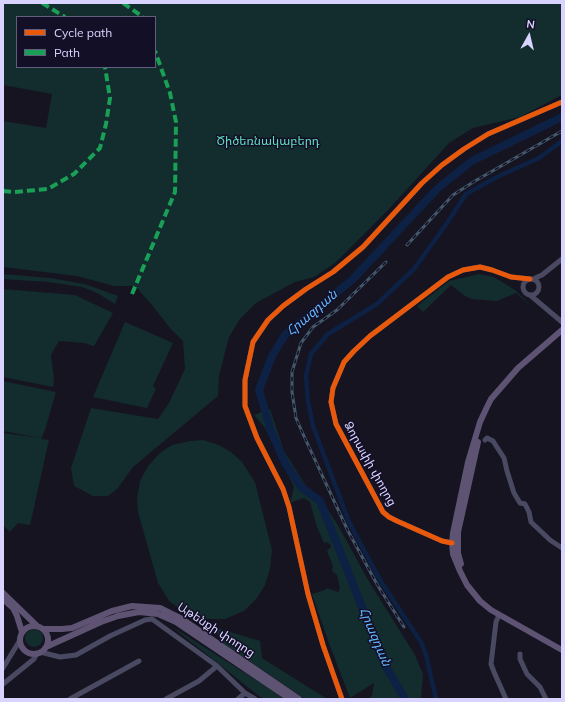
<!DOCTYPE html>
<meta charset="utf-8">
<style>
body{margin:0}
#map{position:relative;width:565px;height:702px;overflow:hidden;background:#161421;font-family:Mulish,sans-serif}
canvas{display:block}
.frame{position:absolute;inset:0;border:4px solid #d9d4ff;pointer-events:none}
.legend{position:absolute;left:16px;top:16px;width:140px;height:52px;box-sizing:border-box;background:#130f26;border:1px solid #625e7d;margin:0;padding:5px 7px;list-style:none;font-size:12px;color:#d9d4ff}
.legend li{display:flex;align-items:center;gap:8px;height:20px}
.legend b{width:20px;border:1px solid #625e7d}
.north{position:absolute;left:509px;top:16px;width:40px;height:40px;-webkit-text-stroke:3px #130f26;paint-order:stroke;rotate:8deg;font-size:11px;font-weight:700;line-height:16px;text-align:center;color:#d9d4ff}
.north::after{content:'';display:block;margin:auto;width:14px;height:18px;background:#d9d4ff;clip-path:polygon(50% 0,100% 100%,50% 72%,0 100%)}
</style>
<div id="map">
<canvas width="565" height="702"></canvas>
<div class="frame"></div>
<ul class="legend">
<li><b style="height:5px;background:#e8590c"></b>Cycle path</li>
<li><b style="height:5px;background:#1a9f57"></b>Path</li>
</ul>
<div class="north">N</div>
</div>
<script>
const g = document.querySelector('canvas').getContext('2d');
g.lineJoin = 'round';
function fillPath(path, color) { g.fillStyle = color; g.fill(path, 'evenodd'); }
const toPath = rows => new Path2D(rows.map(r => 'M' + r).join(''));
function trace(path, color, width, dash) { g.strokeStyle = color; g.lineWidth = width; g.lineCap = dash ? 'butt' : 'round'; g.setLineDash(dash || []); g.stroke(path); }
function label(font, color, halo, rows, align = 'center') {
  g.font = font + ' Mulish,"Noto Sans Armenian",sans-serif'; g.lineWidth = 3; g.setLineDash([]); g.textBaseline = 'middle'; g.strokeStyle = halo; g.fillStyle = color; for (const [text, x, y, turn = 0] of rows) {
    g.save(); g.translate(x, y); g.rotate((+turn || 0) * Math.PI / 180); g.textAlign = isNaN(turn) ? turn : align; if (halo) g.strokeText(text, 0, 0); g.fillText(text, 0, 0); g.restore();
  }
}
fillPath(toPath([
 [3,3,562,3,562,95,520,117,473,128,449,143,388,210,335,263,314,277,295,282,256,303,240,319,229,337,219,376,218,396,133,467,118,488,108,496,93,496,74,486,71,468,91,408,158,419,169,403,185,369,183,341,170,328,152,305,135,286,114,286,77,276,3,267,3,121,46,128,52,94,3,85],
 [17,17,155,17,155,67,17,67],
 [3,274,50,278,85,284,118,296,115,304,97,293,82,287,48,282,3,279],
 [479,274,494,277,515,290,533,308,516,293,497,301,472,299,465,296,451,285,423,312,417,306,449,281],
 [3,289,75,295,113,313,94,346,84,343,59,341,51,355,54,379,53,387,3,377],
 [125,322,173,343,153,386,156,389,147,408,93,397],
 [3,381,56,392,45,430,41,439,49,440,30,525,18,523,10,532,3,525,3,433,40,438,3,431],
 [270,409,284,451,306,486,323,502,339,527,368,580,415,655,423,674,421,699,369,699,372,695,374,683,350,698,330,646,312,594,325,590,327,588,338,592,340,588,337,575,332,571,333,566,327,551,331,547,330,544,326,542,324,543,317,527,310,502,304,498,290,503,294,487,265,428,254,415],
 [203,440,219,445,231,452,242,462,255,482,272,550,270,569,265,585,257,598,244,611,225,619,208,619,188,615,169,601,158,583,138,512,137,498,140,481,148,466,160,453,172,445,190,441],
 [171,626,267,687,284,699,264,699,259,696],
 [220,629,260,641,262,658,327,699,305,699,224,644,214,630],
 '25 638a9 9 0 1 1 18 0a9 9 0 1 1-18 0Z'
]), '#132c2d');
trace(toPath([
 [436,699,426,655,421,642,380,580,349,522,313,426,308,401,306,376,311,354,328,334,377,304,414,269,445,226,466,194,497,177,539,158,562,141]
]), '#0d2144', 4.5);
trace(toPath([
 [405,699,385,665,320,501,301,487,285,463,271,431,259,390,272,356,285,335,353,279,437,189,472,161,562,117]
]), '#0d2144', 8);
trace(toPath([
 '523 287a8 8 0 1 1 16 0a8 8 0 1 1-16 0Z',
 [533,279,542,275,562,259],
 [530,295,562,322],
 [485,440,487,438,493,441,504,458,507,471,514,493,520,503,525,504,529,512,531,522,550,540,562,548],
 [452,543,442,541,397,521,389,517,383,512,336,424,331,402,333,388,344,362,354,351,370,336,448,277,463,270,480,267,492,270,511,277,530,279],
 [499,615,496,622,491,664,494,672,506,699],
 [40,652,60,657,76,655,110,636,145,620,152,619,217,666,245,693,255,699],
 [520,654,520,659,527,674,540,687,546,699],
 [3,668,20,640],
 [3,684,34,659,37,653],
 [70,699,139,661],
 [166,699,199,681,217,666],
 [238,699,245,693],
 [342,699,323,645,308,594,289,507,283,489,257,438,245,406,245,380,253,342,268,320,283,306,306,289,333,272,363,247,422,183,442,165,464,149,488,134,562,102]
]), '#4a4962', 5);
trace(toPath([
 [562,330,518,368,491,399,487,407,480,422,468,462,453,533,452,543,453,554,460,571,467,585,480,601,491,610,562,650],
 [461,564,458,553,458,532,478,442],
 [3,593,36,625],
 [3,599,13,608,17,616,22,632],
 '20 640a14 14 0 1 1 28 0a14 14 0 1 1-28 0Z',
 [44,629,62,629,72,628,112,611,132,606,160,608,182,619,299,699],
 [46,647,101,622,118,616,139,612,158,614,176,622,290,699]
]), '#5e5373', 6);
const rail = toPath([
 [407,245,453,195,475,181,562,131],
 [386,262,337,310,313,327,301,343,292,372,292,392,296,418,303,434,348,531,378,586,404,627]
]);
trace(rail, '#43596b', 3);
trace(rail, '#130f26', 1.5, [4.5]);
trace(toPath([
 [42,3,65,17],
 [123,3,143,17],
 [3,191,14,192,48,189,74,174,100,148,106,124,110,98,105,67],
 [132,294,175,192,176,122,170,93,155,51]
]), '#1a9f57', 4, [8, 4]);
trace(toPath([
 [452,543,442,541,397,521,389,517,383,512,336,424,331,402,333,388,344,362,354,351,370,336,448,277,463,270,480,267,492,270,511,277,530,279],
 [342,699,323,645,308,594,289,507,283,489,257,438,245,406,245,380,253,342,268,320,283,306,306,289,333,272,363,247,422,183,442,165,464,149,488,134,562,102]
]), '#e8590c', 5);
label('12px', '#5fe0c0', '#130f26', [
 ["Ծիծեռնակաբերդ",268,141]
]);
label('12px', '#d9d4ff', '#130f26', [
 ["Ձորափի փողոց",370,464,61],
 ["Աթենքի փողոց",216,630,33]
]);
label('italic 13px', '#62b6ff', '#130f26', [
 ["Հրազդան",312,313,-41],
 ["Հրազդան",375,637,67]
]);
</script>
